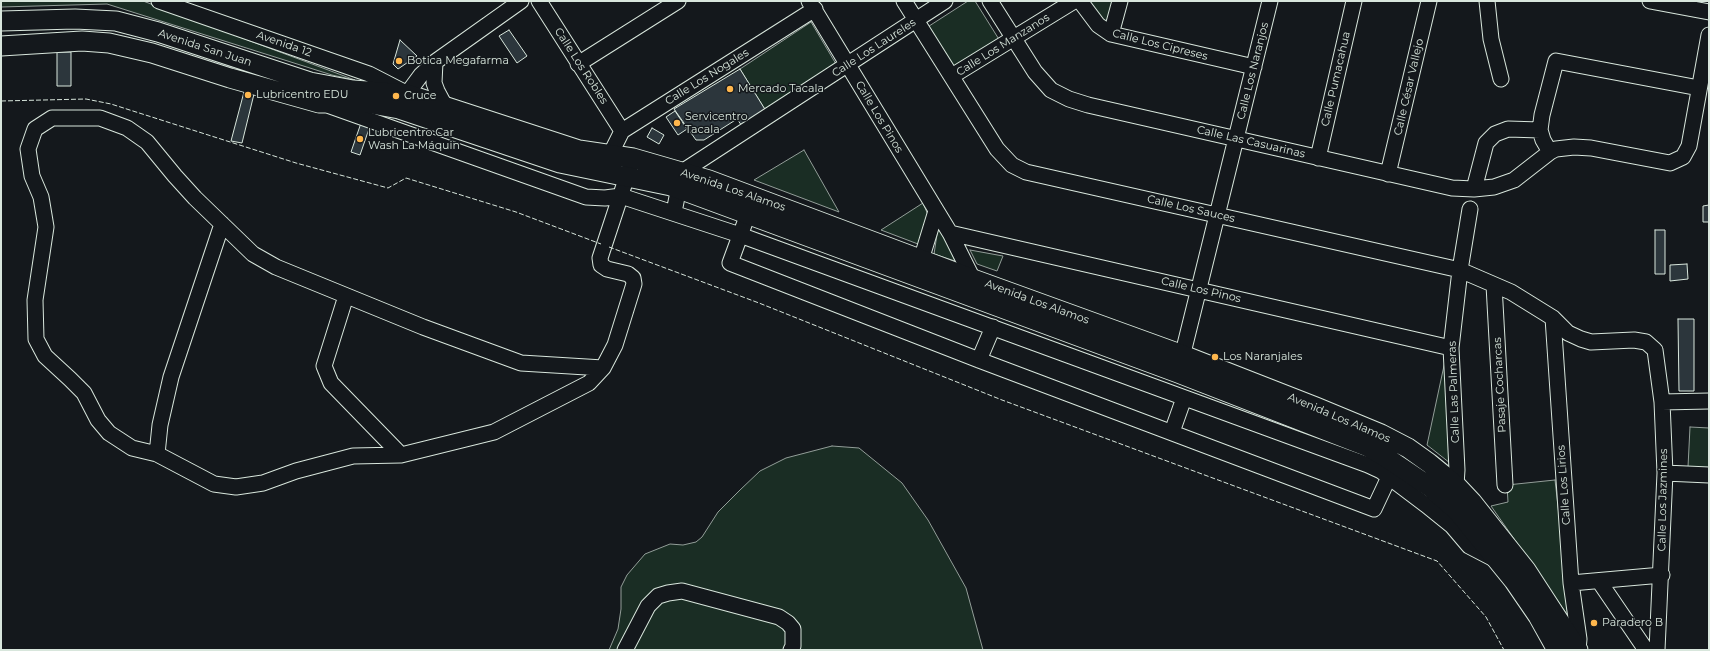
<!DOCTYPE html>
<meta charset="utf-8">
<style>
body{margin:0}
#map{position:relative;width:1710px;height:651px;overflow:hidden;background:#14181c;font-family:Montserrat,sans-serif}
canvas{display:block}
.frame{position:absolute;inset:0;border:2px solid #d8e6dc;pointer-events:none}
</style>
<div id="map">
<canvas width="1710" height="651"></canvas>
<div class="frame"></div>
</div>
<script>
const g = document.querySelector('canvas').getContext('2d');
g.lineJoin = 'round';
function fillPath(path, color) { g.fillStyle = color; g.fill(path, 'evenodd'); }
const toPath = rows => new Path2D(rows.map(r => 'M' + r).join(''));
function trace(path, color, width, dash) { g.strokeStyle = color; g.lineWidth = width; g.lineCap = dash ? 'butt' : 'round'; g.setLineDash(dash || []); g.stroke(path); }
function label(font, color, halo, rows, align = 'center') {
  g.font = font + ' Montserrat,sans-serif'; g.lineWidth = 3; g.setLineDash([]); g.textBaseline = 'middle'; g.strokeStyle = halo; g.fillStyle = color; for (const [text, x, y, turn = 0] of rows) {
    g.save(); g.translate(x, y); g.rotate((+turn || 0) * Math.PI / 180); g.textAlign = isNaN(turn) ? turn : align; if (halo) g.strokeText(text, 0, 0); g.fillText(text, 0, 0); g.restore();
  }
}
const green = toPath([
 [1,1,143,1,355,80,332,75,107,4,1,7,1,1],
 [968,1,975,1,1000,41,953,71,926,28,968,1],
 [1088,1,1116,1,1108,25,1088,1],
 [811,22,836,64,766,111,740,69,811,22],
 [804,150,839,212,754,180,804,150],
 [923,203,928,215,918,244,881,230,923,203],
 [938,228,943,230,955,261,934,254,938,228],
 [970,250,1003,256,997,271,977,264,970,250],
 [1445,361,1450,463,1427,445,1445,361],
 [1690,427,1709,428,1709,468,1688,467,1690,427],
 [832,446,859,448,902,483,928,520,966,588,983,650,609,650,618,629,621,609,621,587,627,575,645,554,670,544,683,545,696,542,702,537,718,512,740,490,760,471,786,458,832,446],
 [1555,480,1571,620,1491,506,1508,502,1507,485,1555,480]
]);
fillPath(green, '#1a2d24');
trace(green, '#939e99', 1);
const building = toPath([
 [509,30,527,56,517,63,499,36,509,30],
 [400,40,417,56,398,69,393,64,400,40],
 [57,52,71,52,71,86,57,86,57,52],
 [740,69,766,111,742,126,737,119,704,140,696,140,674,109,740,69],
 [244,92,254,94,242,143,231,141,244,92],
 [675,111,687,129,678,135,666,117,675,111],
 [361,123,370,126,360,155,351,152,361,123],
 [652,128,664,135,659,144,647,137,652,128],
 [1709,205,1709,222,1703,222,1703,206,1709,205],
 [1655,230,1665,230,1665,274,1655,274,1655,230],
 [1687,264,1688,279,1670,281,1670,265,1687,264],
 [1678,319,1694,319,1694,391,1679,391,1678,319]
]);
fillPath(building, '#2c363c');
trace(building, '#d8e6dc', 1);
const minor = toPath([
 [159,1,369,74,404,92],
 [539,1,622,131],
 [809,1,950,233,973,279],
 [904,1,997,149,1012,165,1026,172,1460,270,1511,292,1553,318,1568,333,1581,339,1591,342,1634,340,1646,342,1655,350,1662,402,1665,473,1657,650],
 [990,1,1035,72,1051,90,1069,99,1088,105,1452,188,1474,189,1494,187,1514,180,1550,152,1556,149,1574,147,1591,148,1670,163,1683,157,1689,146,1709,35],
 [1080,1,1098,25,1111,34,1254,67],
 [1487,1,1491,39,1501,79],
 [1650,1,1709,12],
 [1111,34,1120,1],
 [435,62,434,83,437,91,445,106],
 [578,64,678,1],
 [952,76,1074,1],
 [402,104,407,94,421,75,435,62,521,1],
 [330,106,586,197,605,198,621,196,740,235,1368,465,1381,471,1426,505,1452,526,1469,546,1494,559],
 [1550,152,1543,140,1540,130,1542,115,1556,61,1699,88],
 [610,155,622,131,815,9],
 [1318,158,1354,1],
 [1388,174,1429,1],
 [1474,189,1486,143,1495,134,1508,129,1540,130],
 [674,212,682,172,945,1],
 [748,214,730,263,979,360,1374,509,1389,477],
 [222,224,171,377,160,425,157,454,214,484,236,487,263,483,296,471,353,456,401,455,494,432,589,383,603,368,615,345,634,284,633,278,628,274,607,269,601,265,600,258,633,158],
 [950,233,1451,348],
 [921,260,936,211],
 [1494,285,1505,485],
 [346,296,324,366,331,383,401,455],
 [1553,318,1571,583,1579,639,1578,650],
 [979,360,993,327],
 [1180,365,1270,1],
 [1662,402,1709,401],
 [1172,432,1184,398],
 [157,454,132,448,109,433,98,420,84,393,70,379,45,356,36,339,35,300,46,227,41,197,32,176,28,149,35,129,52,118,100,118,127,128,147,142,175,176,195,198,253,254,276,267,423,327,521,363,603,368],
 [1665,473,1709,475],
 [1451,491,1456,485,1457,470,1451,348,1460,270,1470,209],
 [1599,581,1646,650],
 [1571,583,1662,575],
 [625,650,648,606,658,596,668,593,682,591,779,617,788,623,793,629,793,646,791,650]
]);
const major = toPath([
 [1,21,75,19,116,21,158,32,310,82,353,90,407,94,579,150,633,158,709,180,973,279,1183,355,1316,407,1381,434,1408,448,1429,463,1456,485,1472,502,1526,570,1578,650],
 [1,46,82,41,109,43,152,53,230,78,319,103,366,103,399,109,560,163,671,186,1178,373,1368,447,1387,458,1430,487,1458,512,1514,581,1538,616,1557,650]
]);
trace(minor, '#d8e6dc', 17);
trace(major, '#d8e6dc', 21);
trace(minor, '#14181c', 15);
trace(major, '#14181c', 19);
trace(toPath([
 [1,101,86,99,111,104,296,163,388,188,406,178,516,212,601,244],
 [609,247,759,303,1002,400,1437,561,1486,617,1504,650]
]), '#d8e6dc', 1, [5, 2]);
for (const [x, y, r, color] of [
 [399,61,4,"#ffb74d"],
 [730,89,4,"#ffb74d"],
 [248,95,4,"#ffb74d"],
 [396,96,4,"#ffb74d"],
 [677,123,4,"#ffb74d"],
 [360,139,4,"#ffb74d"],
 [1215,357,4,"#ffb74d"],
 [1594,623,4,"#ffb74d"]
]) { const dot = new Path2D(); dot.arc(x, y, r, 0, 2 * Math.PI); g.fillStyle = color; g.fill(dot); trace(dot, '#14181c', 1.5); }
label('11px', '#d8e6dc', '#14181c', [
 ["Avenida 12",284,44,19],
 ["Calle Los Manzanos",1003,45,-32],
 ["Calle Los Cipreses",1160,45,14],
 ["Avenida San Juan",205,48,18],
 ["Calle Los Laureles",874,48,-33],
 ["Calle Los Robles",581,66,57],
 ["Calle Los Naranjos",1253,71,-76],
 ["Calle Los Nogales",707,77,-32],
 ["Calle Pumacahua",1336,79,-77],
 ["Calle César Vallejo",1409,87,-77],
 ["Calle Los Pinos",879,117,59],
 ["Calle Las Casuarinas",1251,142,13],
 ["Avenida Los Alamos",733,190,19],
 ["Calle Los Sauces",1191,209,13],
 ["Calle Los Pinos",1201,290,13],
 ["Avenida Los Alamos",1037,302,20],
 ["Pasaje Cocharcas",1500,385,-93],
 ["Calle Las Palmeras",1454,392,-92],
 ["Avenida Los Alamos",1339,418,23],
 ["Calle Los Lirios",1564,485,-94],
 ["Calle Los Jazmines",1663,500,-89]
]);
label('11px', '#d8e6dc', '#14181c', [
 ["Botica Megafarma",407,61],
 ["Mercado Tacala",738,89],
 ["Lubricentro EDU",256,95],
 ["Cruce",404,96],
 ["Servicentro",685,117],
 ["Tacala",685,130],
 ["Lubricentro Car",368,133],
 ["Wash La Máquin",368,146],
 ["Los Naranjales",1223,357],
 ["Paradero B",1602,623]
], 'left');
</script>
